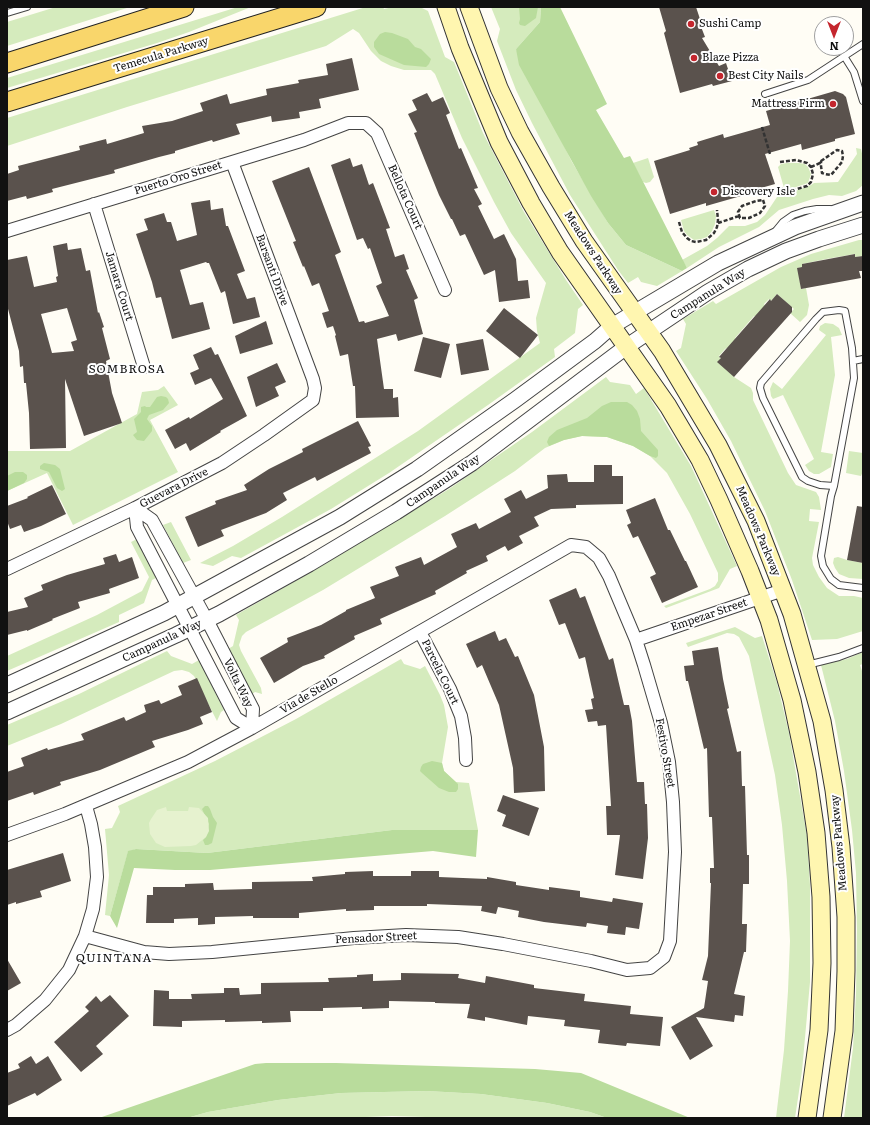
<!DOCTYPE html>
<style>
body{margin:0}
#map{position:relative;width:870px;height:1125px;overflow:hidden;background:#fffdf5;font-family:Literata,serif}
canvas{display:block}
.frame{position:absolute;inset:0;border:8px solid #111;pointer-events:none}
.north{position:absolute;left:814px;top:16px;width:40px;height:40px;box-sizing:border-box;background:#fff;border:1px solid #a0a0a0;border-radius:50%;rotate:180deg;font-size:11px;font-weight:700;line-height:16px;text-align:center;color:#111}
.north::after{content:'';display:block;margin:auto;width:14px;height:18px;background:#c4262e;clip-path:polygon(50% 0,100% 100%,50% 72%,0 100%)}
</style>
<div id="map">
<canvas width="870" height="1125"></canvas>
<div class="frame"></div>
<div class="north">N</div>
</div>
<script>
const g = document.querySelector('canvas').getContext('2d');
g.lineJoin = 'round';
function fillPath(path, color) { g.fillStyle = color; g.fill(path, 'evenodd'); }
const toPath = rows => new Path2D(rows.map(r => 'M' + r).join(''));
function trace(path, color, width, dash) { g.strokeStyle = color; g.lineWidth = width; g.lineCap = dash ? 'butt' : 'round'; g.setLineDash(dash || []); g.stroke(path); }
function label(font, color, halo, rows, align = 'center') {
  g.font = font + ' Literata,serif'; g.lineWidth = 4; g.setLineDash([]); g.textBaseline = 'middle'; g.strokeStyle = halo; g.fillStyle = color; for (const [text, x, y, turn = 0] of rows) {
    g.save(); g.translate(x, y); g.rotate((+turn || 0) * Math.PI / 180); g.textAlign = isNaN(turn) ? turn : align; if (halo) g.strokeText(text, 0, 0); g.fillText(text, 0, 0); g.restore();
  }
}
fillPath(toPath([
 [56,7,130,7,7,46,7,22],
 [238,7,251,7,189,32,157,43,7,88,7,78],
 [366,7,383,7,384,9,393,7,420,7,428,11,445,57,454,62,483,133,524,212,566,280,583,305,578,309,575,333,554,349,555,357,488,405,389,473,331,509,241,558,232,556,213,566,200,563,233,546,282,517,418,431,540,343,537,331,536,318,546,283,511,233,494,202,462,138,435,74,431,70,404,70,391,66,381,61,371,51,359,33,353,29,326,46,127,107,7,146,7,118],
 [491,7,541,7,540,22,516,49,572,162,608,223,626,245,682,271,657,286,641,282,638,277,628,283,618,270,570,195,532,123,516,90,497,41,500,29],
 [856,148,861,149,863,158,863,185,856,191,842,196,829,195,813,199,779,210,759,227,719,247,687,268,682,260,707,246,717,238,729,226,745,226,757,222,765,215,781,191,784,193,787,194,811,185,814,183,838,182,857,154],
 [648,158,654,177,650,182,646,183,643,182,633,163],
 [787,163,799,163,805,164,808,167,811,174,808,183,790,189,784,188,778,167,781,164],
 [714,210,716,216,715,224,712,231,707,237,701,239,694,240,687,235,684,231,681,220],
 [859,240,863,240,863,256,855,257,855,254,826,259,802,264,802,267,798,268,801,289,806,288,809,305,807,315,800,322,790,313,794,309,777,294,771,301,769,299,764,304,766,307,757,318,754,316,735,338,738,342,725,349,719,356,734,377,751,388,753,393,753,400,788,473,796,485,816,492,819,497,821,510,810,509,809,521,819,522,812,558,813,565,819,577,827,588,839,596,854,596,863,598,863,631,837,639,812,640,792,580,765,511,731,441,707,399,676,351,681,348,686,324,683,319,713,301,716,304,781,267,811,254],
 [825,323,833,324,839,328,842,335,831,337,835,375,821,452,833,454,831,467,819,474,814,474,809,471,805,465,814,459,783,395,773,399,771,396,770,389,773,382,782,389,826,335,819,330,820,326],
 [606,377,610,382,630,385,636,394,644,388,691,466,737,566,730,569,719,588,666,608,664,606,710,589,715,586,718,581,718,573,690,514,667,473,650,456,633,446,607,437,582,436,564,440,545,448,515,471,445,516,323,590,246,632,242,636,239,645,241,651,261,688,262,694,255,692,251,695,228,649,233,646,239,620,236,615,320,567,449,489,532,432],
 [164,386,178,405,150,420,178,472,73,525,47,473,7,491,8,451,70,451,137,414,142,392,158,390],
 [849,451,863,453,863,471,861,476,846,473],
 [171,522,191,560,183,563,163,525],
 [137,539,158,577,152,580,144,603,119,615,119,622,7,671,7,656,97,615,142,591,149,577,131,542],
 [838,557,847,560,863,563,863,579,849,578,839,574,835,568,833,563,834,558],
 [735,627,755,638,762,636,777,683,789,733,807,836,810,885,810,982,802,1071,795,1118,776,1118,784,1050,788,991,790,941,787,881,782,825,775,775,749,656,739,637,734,634,727,633,688,647,686,643],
 [167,651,171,656,192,664,199,660,224,710,221,712,217,721,194,676,189,672,182,670,174,671,61,724,7,746,7,725,79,694],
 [863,652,863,664,860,665,863,674,863,1118,844,1118,853,1048,856,994,857,930,856,873,852,830,844,771,835,721,821,665,847,659],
 [401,659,404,664,420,669,425,666,440,695,444,705,448,727,442,763,444,771,456,782,469,783,478,830,392,830,207,853,136,849,128,852,110,916,105,915,109,875,105,829,112,828,120,812,118,806,215,761,296,719],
 [427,1091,481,1094,547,1103,590,1112,607,1118,460,1118,392,1116,339,1118,187,1118,208,1112,278,1100,341,1093]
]), '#d5ebbd');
fillPath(toPath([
 [519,7,538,7,536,18,525,26,520,25,519,23,520,19],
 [541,7,560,7,607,104,596,110,624,158,630,156,687,268,682,271,626,245,608,223,591,196,519,65,516,49,540,22],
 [385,32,392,33,408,39,415,47,421,49,431,59,429,64,426,67,404,65,379,54,374,47,374,42,380,34],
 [161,396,166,397,168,399,169,403,163,410,149,415,147,419,152,426,152,431,144,441,137,440,133,435,137,432,134,419,141,412,141,407,145,406,146,407,150,407,157,397],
 [611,402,627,402,632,405,637,411,640,419,641,431,658,450,658,456,656,458,650,456,633,446,607,437,582,436,564,440,549,446,547,442,549,437,557,430,587,418,602,406],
 [44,463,55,465,60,469,65,489,62,491,57,488,49,472,40,469,40,466],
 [15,472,23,472,27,475,27,479,24,483,7,491,7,476],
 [432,761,442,763,444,771,458,784,458,789,456,792,449,792,439,788,422,773,420,771,421,767,423,764],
 [205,806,208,806,210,809,213,817,217,823,212,843,208,845,205,845,203,840,206,837,209,824,202,809],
 [392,830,478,830,476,857,433,851,210,870,175,870,134,868,117,928,110,916,128,851,136,849,207,853],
 [266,1063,336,1063,535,1069,581,1073,690,1118,607,1118,590,1112,547,1103,481,1094,427,1091,341,1093,278,1100,208,1112,187,1118,99,1118,255,1064]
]), '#b9dc9c');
fillPath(toPath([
 [166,807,167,811,188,811,189,807,199,808,208,818,209,831,206,837,196,845,191,846,165,847,156,843,150,834,149,823,151,819,157,810]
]), '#e6f2cf');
fillPath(toPath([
 [659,7,696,7,700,19,698,19,705,37,702,38,719,66,726,63,732,81,713,86,712,84,680,93,664,33,666,31],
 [352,58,359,90,319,99,321,108,299,112,300,118,272,122,271,116,236,124,240,134,213,142,212,140,175,151,175,153,159,157,114,170,115,173,52,189,53,192,27,199,26,196,7,201,7,174,19,170,18,166,80,150,79,146,106,139,107,144,144,133,142,126,172,121,203,111,200,103,227,94,230,104,267,95,266,89,299,83,298,80,328,75,326,64],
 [835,91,843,94,846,97,855,134,835,139,835,141,802,150,801,144,765,154,775,184,740,194,741,196,706,206,706,203,670,214,654,161,690,150,689,148,698,145,697,142,723,134,724,138,770,125,766,111],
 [427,93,432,102,443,97,450,113,446,115,459,149,461,148,478,188,474,189,482,204,478,206,494,239,504,234,516,259,518,281,528,280,530,298,499,302,495,270,484,275,465,234,460,236,452,219,451,219,439,195,426,163,414,133,417,132,408,114,417,110,412,100],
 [350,158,353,167,362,164,369,185,373,183,390,228,386,229,395,257,404,254,409,269,406,270,418,298,414,300,423,334,398,341,396,334,377,339,384,389,393,389,393,398,398,397,399,417,356,418,355,386,353,386,348,354,340,356,335,336,336,335,333,326,327,328,322,313,329,311,319,283,312,286,304,266,303,267,293,242,296,241,272,181,309,167,341,252,335,255,359,322,364,321,365,323,389,316,376,286,382,283,370,248,368,249,363,238,357,240,331,165],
 [210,200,211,210,223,208,226,226,228,226,245,271,237,274,247,299,255,297,260,317,233,324,225,291,221,293,209,263,207,263,206,262,180,270,190,305,203,302,210,329,172,339,161,297,156,298,152,282,136,234,148,230,144,219,164,213,167,222,171,222,177,241,197,235,191,203],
 [67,243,68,250,81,248,86,271,90,270,98,313,99,312,104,327,102,328,110,359,106,361,112,393,122,423,84,436,65,379,66,448,30,449,29,413,26,383,24,383,23,366,20,367,19,351,7,305,7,260,27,256,34,287,57,282,56,277,58,276,53,246],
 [67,308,77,340,71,342,74,351,52,353,41,314],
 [855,254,855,257,863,256,863,271,859,271,861,278,801,289,797,268,802,267,802,264],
 [777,294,792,307,792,312,734,377,717,362,721,358,719,357,770,299,771,301],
 [504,308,538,335,520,358,486,331],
 [266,321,273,344,240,354,235,336],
 [423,337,450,344,441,378,414,371],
 [483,339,489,370,461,375,456,344],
 [211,347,215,355,218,354,247,416,220,431,221,432,190,451,186,443,175,449,165,430,189,417,190,419,223,399,211,378,195,385,190,373,199,369,193,355],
 [277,363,286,382,275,387,279,396,256,407,247,377],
 [358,421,371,446,368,447,371,453,317,481,315,477,283,493,287,500,266,513,221,530,224,536,198,547,185,517,216,504,215,501,247,490,244,485,269,469,303,452,302,449],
 [594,465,612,465,612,476,623,476,623,504,576,505,576,508,551,509,534,517,539,526,519,536,523,543,508,551,505,546,486,556,488,561,466,571,467,573,435,591,436,594,380,619,382,624,354,636,355,639,324,656,325,658,303,666,274,683,260,658,288,642,287,638,321,625,346,611,346,610,375,598,370,587,399,576,395,567,421,557,424,565,457,547,451,534,476,523,479,529,511,512,504,499,521,490,526,499,548,488,547,475,567,474,568,482,594,482],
 [52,485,66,514,41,526,24,532,21,525,10,529,7,521,7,506,28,498,27,497],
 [655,498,668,530,670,530,685,561,686,561,698,587,662,603,650,577,656,574,638,536,633,538,627,525,631,523,626,510],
 [857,506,863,507,863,563,847,560],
 [116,554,119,562,132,557,139,578,109,589,110,593,78,602,80,608,52,619,53,620,27,631,27,630,7,635,7,612,28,607,24,598,43,590,41,585,67,575,105,564,103,558],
 [576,588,580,598,585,596,609,660,613,658,624,705,629,705,632,721,637,782,644,782,645,804,647,804,648,838,643,879,615,875,620,835,607,835,606,806,611,806,606,725,598,726,597,721,588,722,585,710,593,709,591,699,594,698,585,657,579,659,565,623,559,625,549,600],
 [495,631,499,641,506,638,515,657,518,656,534,695,544,747,545,791,514,793,513,768,499,705,482,665,477,668,466,644],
 [718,647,723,679,729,708,727,709,737,752,741,751,742,786,745,786,747,855,749,855,749,884,743,884,742,924,747,924,746,952,744,952,734,994,745,996,743,1016,735,1015,734,1022,696,1017,713,1046,690,1060,671,1027,704,1008,708,981,702,980,708,956,711,883,710,883,710,868,714,868,712,817,709,817,707,748,704,749,688,681,686,681,684,666,694,665,692,651],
 [197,678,212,712,200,717,203,724,188,730,152,741,155,747,100,770,60,782,61,785,34,795,33,792,7,801,7,772,24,766,21,758,47,748,48,750,84,740,81,734,124,717,126,721,146,712,144,705,159,700,161,704,182,695,178,686],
 [503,795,539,808,529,836,502,826,506,815,497,811],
 [63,853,71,881,40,891,42,897,16,904,16,902,7,905,7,870],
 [373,871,373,876,411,876,411,871,439,871,439,877,487,879,487,877,516,882,516,885,549,890,549,887,580,891,580,897,612,902,613,898,643,903,639,929,626,927,625,935,607,933,608,926,587,923,586,927,544,922,518,917,519,911,498,907,496,914,481,911,482,906,427,904,427,906,374,906,374,910,346,911,346,909,299,913,299,918,253,918,253,916,215,917,215,924,198,925,198,918,174,919,174,923,146,923,147,895,153,895,153,887,185,887,185,884,213,883,214,890,252,889,252,882,313,881,312,877,345,874,345,872],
 [7,959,21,983,7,991],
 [401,973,459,974,458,978,485,983,486,976,534,985,534,988,585,994,584,1001,631,1006,630,1014,663,1017,660,1046,627,1043,626,1046,598,1043,600,1030,564,1026,565,1020,528,1016,527,1025,485,1017,485,1021,467,1018,470,1004,435,1003,435,1002,389,1001,389,1008,362,1009,362,1007,323,1008,323,1011,290,1011,291,1022,262,1023,262,1021,225,1022,225,1020,182,1021,182,1027,153,1026,154,990,169,991,169,999,192,999,191,994,224,993,224,988,239,988,240,995,261,994,261,983,329,982,328,978,357,977,357,975,373,974,373,981,401,980],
 [110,995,129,1016,96,1046,103,1054,81,1072,54,1042,89,1011,85,1007,96,996,101,1002],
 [31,1056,36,1064,48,1056,62,1080,37,1096,35,1093,7,1106,7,1073,20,1068,18,1064]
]), '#5a524d');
const service = toPath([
 [7,13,27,7],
 [844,56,854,72,863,101],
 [765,94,808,80,863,44],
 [774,233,783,222,793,215,805,211,817,209,830,209],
 [853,361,863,359],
 [834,486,820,485,808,481,802,477,763,398,760,388,761,383,816,319,823,312,839,310,845,311,852,348,854,378,834,486,831,496,821,556,823,566,831,579,839,585,863,588],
 [807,665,839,657,863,648]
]);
const minor = toPath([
 [94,204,144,367],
 [7,231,304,140,348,123,366,123,377,133,445,290],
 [135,508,152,520,207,620,253,709,252,728,236,718,137,527,135,508],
 [7,569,135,508,222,463,264,435,313,400,315,388,313,379,232,162],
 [420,632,450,689,461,716,465,738,466,760],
 [636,640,783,590],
 [7,835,65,814,188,762,252,728,571,545,586,547,599,558,609,576,636,640,644,665,661,723,669,762,673,802,675,852,670,941,664,957,650,968,627,970,591,961,503,944,458,937,406,935,354,938,212,952,169,954,144,952,85,936],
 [7,1030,16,1025,45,1000,69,970,85,936,93,909,97,877,95,847,91,824,86,806]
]);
const tertiary = toPath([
 [7,685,164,613,340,517,417,469,515,400,595,341,612,326,718,263,795,227,863,203],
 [7,712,176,635,219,614,309,564,396,512,472,463,626,347,708,292,748,269,786,251,819,239,863,225]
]);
const secondary = toPath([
 [446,7,460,48,499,142,531,203,560,252,668,406,700,460,719,500,750,571,769,620,792,700,807,772,816,833,821,897,822,963,819,1030,807,1118],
 [469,7,499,88,520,132,551,187,584,241,662,351,718,445,756,521,792,614,822,721,834,790,841,847,846,917,846,971,844,1031,832,1118]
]);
const primary = toPath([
 [7,63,184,7],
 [7,102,316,7]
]);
trace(service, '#444', 8);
trace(minor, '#444', 14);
trace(tertiary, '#444', 17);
trace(secondary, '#333', 19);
trace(primary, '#222', 21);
trace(toPath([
 [762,127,770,154],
 [780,162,796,160,807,163,811,167,813,174,811,182,807,186,790,191,786,191,781,188],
 [811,167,820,163,821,161,824,159,834,152,837,150,842,151,843,156,842,162,831,175,825,174,822,173,821,166,821,161],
 [763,200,765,206,760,213,749,218,740,218,738,212,742,206,756,201,763,200],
 [679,222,682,232,687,238,691,241,696,242,706,240,714,233,717,227,718,220,717,210],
 [718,223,739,216]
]), '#333', 2.5, [4, 2]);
trace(service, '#fff', 6);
trace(minor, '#fff', 12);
trace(tertiary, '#fff', 15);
trace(secondary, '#fff6b0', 17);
trace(primary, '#f9d66b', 19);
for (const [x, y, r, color] of [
 [691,24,4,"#c4262e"],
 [694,58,4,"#c4262e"],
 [720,76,4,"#c4262e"],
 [833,104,4,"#c4262e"],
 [714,192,4,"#c4262e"]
]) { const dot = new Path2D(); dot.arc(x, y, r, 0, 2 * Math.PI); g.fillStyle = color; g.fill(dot); trace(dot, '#fff', 1.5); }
label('11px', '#111', '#fff', [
 ["Sushi Camp",699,24],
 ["Blaze Pizza",702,58],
 ["Best City Nails",728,76],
 ["Mattress Firm",825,104,"right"],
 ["Discovery Isle",722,192]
], 'left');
label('11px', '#111', '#fff', [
 ["Temecula Parkway",161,55,-17],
 ["Puerto Oro Street",178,178,-17],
 ["Bellota Court",405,197,66],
 ["Meadows Parkway",593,253,57],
 ["Barsanti Drive",272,270,70],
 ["Jamara Court",119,286,73],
 ["Campanula Way",708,294,-32],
 ["Campanula Way",443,481,-34],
 ["Guevara Drive",174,488,-27],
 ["Meadows Parkway",758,531,67],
 ["Empezar Street",709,615,-19],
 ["Campanula Way",162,641,-25],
 ["Parcela Court",440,672,64],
 ["Volta Way",238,683,64],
 ["Via de Stello",309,695,-30],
 ["Festivo Street",665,753,80],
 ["Meadows Parkway",839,843,-95],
 ["Pensador Street",376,938,-3]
]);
g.letterSpacing = '1px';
label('12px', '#111', '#fff', [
 ["SOMBROSA",127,369],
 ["QUINTANA",114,958]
]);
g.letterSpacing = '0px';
</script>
